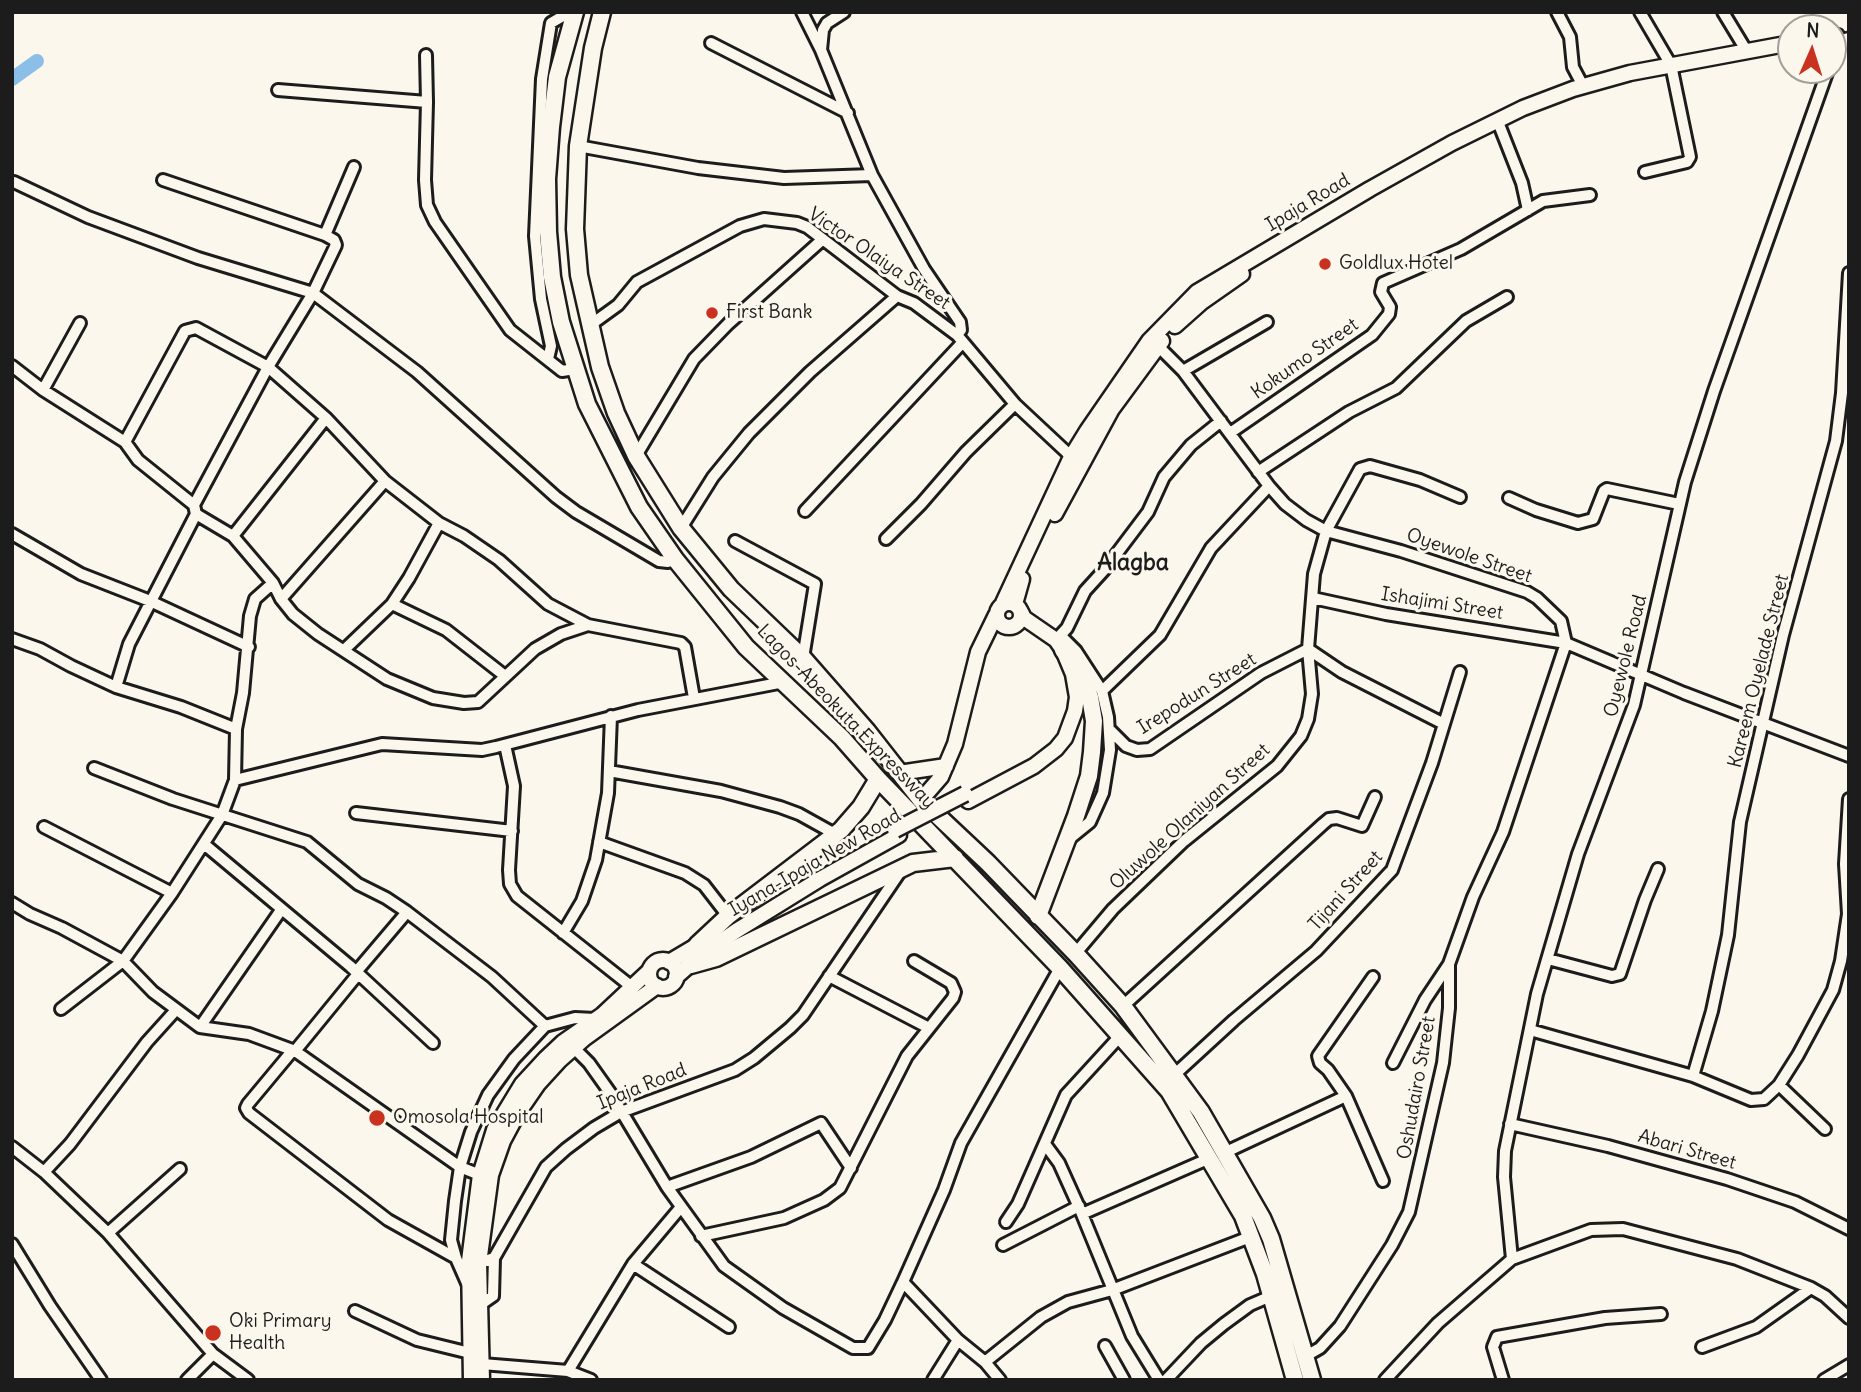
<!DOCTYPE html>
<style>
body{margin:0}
#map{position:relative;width:1861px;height:1392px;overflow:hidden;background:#fbf7ec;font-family:Delius,sans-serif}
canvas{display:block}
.frame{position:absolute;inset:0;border:14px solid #1c1c1c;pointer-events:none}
.north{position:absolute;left:1777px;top:14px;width:70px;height:70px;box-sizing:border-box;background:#fbf7ec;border:2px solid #a29f99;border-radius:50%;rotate:3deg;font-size:19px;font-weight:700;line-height:28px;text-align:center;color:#1c1c1c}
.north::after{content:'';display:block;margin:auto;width:24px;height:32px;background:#c8321e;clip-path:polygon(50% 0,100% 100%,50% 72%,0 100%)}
</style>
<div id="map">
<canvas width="1861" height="1392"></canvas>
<div class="frame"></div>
<div class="north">N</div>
</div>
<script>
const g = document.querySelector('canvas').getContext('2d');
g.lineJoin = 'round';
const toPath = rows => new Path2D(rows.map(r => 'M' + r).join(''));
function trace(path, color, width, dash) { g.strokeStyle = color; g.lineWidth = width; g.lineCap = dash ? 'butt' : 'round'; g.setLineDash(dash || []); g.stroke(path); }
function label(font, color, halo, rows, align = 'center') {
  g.font = font + ' Delius,sans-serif'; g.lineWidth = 6; g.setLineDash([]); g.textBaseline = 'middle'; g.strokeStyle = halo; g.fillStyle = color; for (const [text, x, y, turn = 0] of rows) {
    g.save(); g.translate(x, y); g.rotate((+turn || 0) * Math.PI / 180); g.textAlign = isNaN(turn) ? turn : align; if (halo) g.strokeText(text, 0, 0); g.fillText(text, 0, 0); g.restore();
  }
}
trace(toPath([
 [12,79,37,61]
]), '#8bbfe8', 14);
const minor = toPath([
 [802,12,821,50],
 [844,12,827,23,823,30,821,50,872,175,924,269,960,322,961,330,957,335],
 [1557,12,1570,37,1573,67,1583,86],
 [1640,12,1671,65,1690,157,1687,162,1645,172],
 [1723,12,1746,50],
 [711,43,848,113],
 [1833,54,1838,35],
 [426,55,427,102,425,180,427,205,435,222,510,330,562,371,575,369],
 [278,90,427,102],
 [1500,127,1522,183,1528,210],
 [578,146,698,168,784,178,872,175],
 [163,180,325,235,334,240,336,245,313,293,268,367,194,505],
 [14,182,88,217,198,258,313,293,417,372,556,497,576,512,659,561,668,562,675,559],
 [325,235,354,167],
 [589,326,618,305,637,282,740,226,764,219,797,223,807,227,897,296,914,303,957,335,1015,404,1076,461],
 [1158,346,1183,371,1269,486,1285,504,1306,520,1326,531,1401,551,1527,592,1537,598,1561,621,1566,643,1684,693,1849,756],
 [548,359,551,346,541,299,535,236,542,79,551,23,563,16,573,18],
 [12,366,43,390,125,442,138,460,194,505,196,514,233,536,273,583,281,599,293,614,318,634,387,679,433,698,464,703,478,702,535,649,561,634,588,625,681,643,685,647,694,698],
 [1183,371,1267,322],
 [43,390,80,323],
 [1230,433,1372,335,1389,314,1390,307,1381,292,1383,283,1461,249,1543,201,1590,195],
 [125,442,185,331,196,328,268,367,326,418,385,481,439,523,464,536,499,560,548,604,588,625],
 [636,456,694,359,728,324,823,239],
 [1258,472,1349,412,1396,388,1466,321,1507,297],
 [1509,498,1536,510,1578,523,1593,519,1604,491,1607,489,1679,504],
 [805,511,963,342],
 [681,528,713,477,749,433,810,372,897,296],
 [12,534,81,574,150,601,249,647],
 [233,536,326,418],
 [886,539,921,504,966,452,1015,404],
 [735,541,815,584,803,658],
 [281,599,385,481],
 [392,604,446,630,505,676],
 [1061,636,1076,651,1102,691,1108,717,1110,750,1103,793,1090,822,1069,839],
 [12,639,40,649,71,666,116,687,181,707,236,729],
 [1056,640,1067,628,1085,591,1105,569,1148,512,1164,477,1191,445,1221,421],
 [344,650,392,604,409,578,439,523],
 [116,687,129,644,196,514],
 [1102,691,1160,635,1211,548,1269,486],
 [1109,729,1126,746,1137,750,1150,749,1261,673,1308,649,1342,672,1444,724],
 [505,745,514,786,509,870,510,884,517,896,632,987],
 [94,768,173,799,307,842,358,884,386,898,407,912,492,977,545,1026],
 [609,771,721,791,780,807,799,814,835,834],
 [235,780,236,729,243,693,250,616,255,599,273,583],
 [356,813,512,831],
 [44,827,172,893],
 [599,842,685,873,704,885,728,916],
 [204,844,350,966,433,1043],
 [12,903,30,914,62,928,123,961,153,992,200,1027,249,1034,295,1051,460,1167,480,1175],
 [563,933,582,901,596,860,608,793,611,716],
 [1075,954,1113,909,1184,841,1277,766,1301,736,1308,719,1312,694,1308,649,1314,574,1326,531,1360,469,1370,466,1420,480,1460,497],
 [1548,959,1612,976,1620,974,1645,900,1658,869],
 [356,972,407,912],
 [829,976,929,1028],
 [1373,977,1318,1056,1320,1063,1328,1070,1346,1096,1383,1181],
 [1123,1006,1323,824,1329,819,1337,818,1362,826,1375,797],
 [61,1009,123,961,172,893,222,815,235,780,382,744,482,750,496,747,638,710,784,682],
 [200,1027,281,910],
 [1530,1030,1693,1076,1751,1100,1764,1099,1779,1085,1798,1055,1833,990,1841,961,1848,914,1845,864,1849,799],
 [573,1047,589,1063,611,1094,667,1187,724,1266,783,1308,853,1348,868,1348,885,1320,903,1282,944,1190,961,1143,1060,968],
 [293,1050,248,1104,246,1108,249,1113,388,1220,456,1258],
 [295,1051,358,974],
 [1393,1063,1425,1000,1449,964],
 [1173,1076,1234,1020,1316,951,1392,870,1432,763,1460,672],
 [1693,1076,1712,1011,1728,935,1740,822,1783,635,1836,441,1842,393,1849,273],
 [1779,1085,1825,1129],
 [1510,1124,1608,1146,1727,1179,1795,1202,1849,1229],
 [1045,1144,1059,1163,1082,1214,1132,1336,1159,1380],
 [12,1147,44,1172,108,1233,213,1354,248,1380],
 [1226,1152,1346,1096],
 [44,1172,70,1144,147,1042,175,1011],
 [667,1187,751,1157,821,1123,851,1168],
 [1082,1214,1210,1158],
 [1006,1222,1018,1204,1066,1095,1121,1035],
 [108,1233,180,1169],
 [701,1236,784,1218,824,1200,840,1188,907,1056,953,998,955,992,951,983,914,961],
 [12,1244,50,1306,101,1380],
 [1003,1245,1079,1206],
 [1512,1259,1504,1177,1505,1151,1537,994,1578,854,1634,705,1685,482,1714,391,1828,70],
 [479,1263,494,1258,546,1167,566,1149,594,1128,621,1112,735,1070,754,1058,790,1028,803,1015,902,869],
 [633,1264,729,1327],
 [903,1282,958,1340,985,1362,1000,1380],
 [467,1283,456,1258,451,1240,455,1201,460,1167,471,1132,488,1095,514,1059,545,1026,575,1018,595,1019],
 [480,1305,493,1296,494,1258],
 [355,1311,417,1340,470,1353],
 [1105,1346,1124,1380],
 [1702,1347,1756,1327,1811,1288],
 [1306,1356,1320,1348,1340,1326,1392,1245,1409,1212,1443,1063,1449,1008,1449,964,1473,897,1503,832,1566,643,1386,614,1313,598],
 [985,1362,1041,1317,1068,1302,1112,1290,1250,1237],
 [482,1364,568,1371,591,1380],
 [568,1371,633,1264,681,1207],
 [187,1380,213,1354],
 [933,1380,958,1340],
 [1166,1380,1201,1343,1224,1324,1250,1305,1271,1296],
 [1385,1380,1438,1323,1512,1259,1591,1230,1623,1229,1737,1259,1811,1288,1825,1296,1849,1318],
 [1503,1380,1493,1347,1497,1337,1605,1318,1661,1314],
 [1824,1380,1849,1365]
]);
const major = toPath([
 [1833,44,1849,40],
 [1175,326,1202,302,1242,274],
 [1055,514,1112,409,1162,341],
 '997 615a12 12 0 1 1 24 0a12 12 0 1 1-24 0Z',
 [1003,603,1071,457,1087,431,1149,341,1197,292,1370,189,1452,143,1523,108,1573,89,1630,73,1791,43],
 [1015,604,1022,579],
 [899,773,946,766],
 [921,800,941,777,955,744,978,652,996,615],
 [968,801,1034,766,1056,749,1065,738,1075,711,1077,697,1073,674,1063,650,1056,640,1024,618,1021,612],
 '649 974a14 14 0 1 1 28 0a14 14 0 1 1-28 0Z',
 [669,962,706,940],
 [676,977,701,955,736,931,820,879,899,835],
 [471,1380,469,1261,480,1175,494,1130,522,1084,546,1058,563,1042,602,1015,649,971],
 [482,1380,479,1263,491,1175,503,1141,518,1113,538,1084,559,1061,585,1038,657,986]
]);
const highway = toPath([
 [575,12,557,77,551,127,547,179,548,232,552,277,561,322,587,404,639,507,675,559,746,647,842,738,878,779,1060,968,1169,1091,1243,1216,1265,1274,1295,1380],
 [602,12,593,48,578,146,575,229,579,275,600,367,616,413,636,456,681,528,731,589,803,658,867,731,921,800,988,863,1076,954,1123,1006,1201,1112,1262,1218,1271,1239,1312,1380],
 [1038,916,1076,816,1089,776,1092,752,1094,721,1090,697,1081,673,1063,650],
 [697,945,728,916,841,830,861,807,878,779],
 [691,965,716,958,913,863,955,858]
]);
trace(minor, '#1c1c1c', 16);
trace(major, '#1c1c1c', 19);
trace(highway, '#1c1c1c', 21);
trace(minor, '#fbf7ec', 10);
trace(major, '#fbf7ec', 14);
trace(highway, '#fbf7ec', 16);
const majorBridge = toPath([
 [895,830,965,794]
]);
trace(majorBridge, '#1c1c1c', 19, []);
trace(majorBridge, '#fbf7ec', 14);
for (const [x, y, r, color] of [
 [1325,264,7,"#c8321e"],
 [712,313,7,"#c8321e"],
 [377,1118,9,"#c8321e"],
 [213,1333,9,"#c8321e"]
]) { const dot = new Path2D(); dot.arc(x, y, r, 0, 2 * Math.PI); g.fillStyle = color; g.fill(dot); trace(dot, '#fbf7ec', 2.5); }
label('19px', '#1c1c1c', '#fbf7ec', [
 ["Ipaja Road",1308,203,-31],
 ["Victor Olaiya Street",879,259,34],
 ["Kokumo Street",1305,359,-35],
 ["Oyewole Street",1469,556,19],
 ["Ishajimi Street",1442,604,9],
 ["Oyewole Road",1626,656,-76],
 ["Kareem Oyelade Street",1759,671,-76],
 ["Irepodun Street",1197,694,-32],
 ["Lagos-Abeokuta Expressway",846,717,46],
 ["Oluwole Olaniyan Street",1190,817,-42],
 ["Iyana-Ipaja New Road",815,863,-30],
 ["Tijani Street",1346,891,-48],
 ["Ipaja Road",642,1087,-22],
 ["Oshudairo Street",1417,1088,-80],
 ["Abari Street",1687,1150,16]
]);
label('19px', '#1c1c1c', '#fbf7ec', [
 ["Goldlux Hotel",1339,264],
 ["First Bank",726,313],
 ["Omosola Hospital",393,1118],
 ["Oki Primary",229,1322],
 ["Health",229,1344]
], 'left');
label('bold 23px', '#1c1c1c', '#fbf7ec', [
 ["Alagba",1133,563]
]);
</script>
